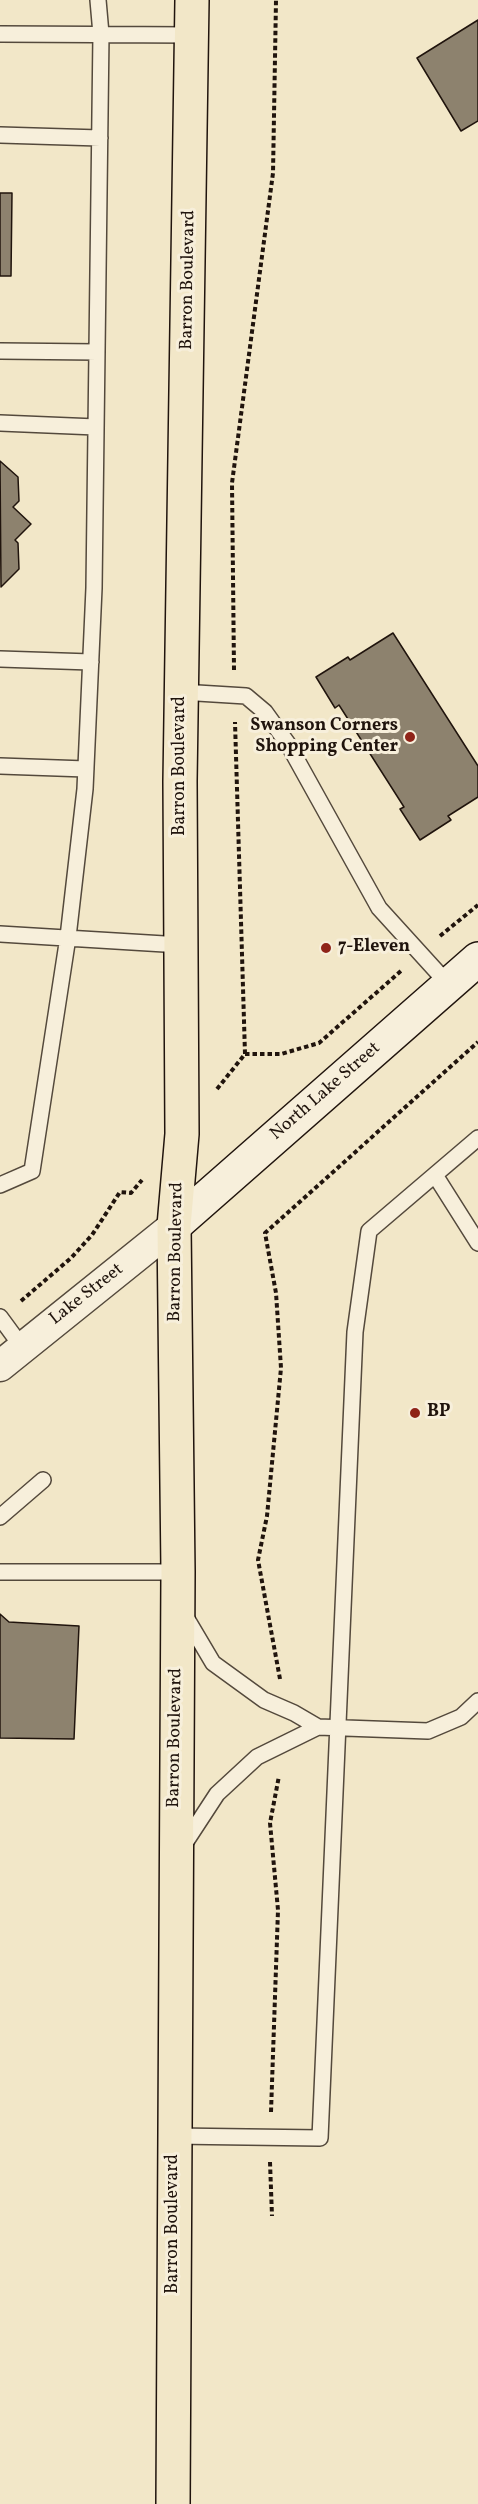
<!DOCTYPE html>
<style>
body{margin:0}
canvas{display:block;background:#f2e7c8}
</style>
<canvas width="478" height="2504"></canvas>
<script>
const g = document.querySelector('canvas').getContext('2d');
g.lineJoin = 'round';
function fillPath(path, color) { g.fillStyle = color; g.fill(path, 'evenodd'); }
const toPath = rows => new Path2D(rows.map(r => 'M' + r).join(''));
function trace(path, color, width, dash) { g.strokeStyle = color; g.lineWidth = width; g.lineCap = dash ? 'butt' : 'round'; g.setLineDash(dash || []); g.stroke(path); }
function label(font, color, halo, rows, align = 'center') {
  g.font = font + ' Vollkorn,serif'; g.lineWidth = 6; g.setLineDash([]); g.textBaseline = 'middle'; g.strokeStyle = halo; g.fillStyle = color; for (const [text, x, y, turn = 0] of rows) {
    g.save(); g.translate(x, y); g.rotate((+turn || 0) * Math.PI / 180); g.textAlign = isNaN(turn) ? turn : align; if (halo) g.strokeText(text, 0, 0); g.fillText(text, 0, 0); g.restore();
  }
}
const building = toPath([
 [478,20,478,121,461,131,417,58,478,20],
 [0,193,12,193,11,276,0,276,0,193],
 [0,461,18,477,19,501,13,507,31,524,15,540,18,543,19,569,1,587,0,461],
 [393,633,478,766,478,797,448,816,451,820,420,840,400,809,404,807,339,705,335,708,316,677,348,657,350,660,393,633],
 [0,1614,9,1622,79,1626,74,1739,0,1738,0,1614]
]);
fillPath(building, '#8d826e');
trace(building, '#20140d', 1.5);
const lane = toPath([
 [0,34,191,35],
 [0,135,100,138],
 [0,351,97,352],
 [0,423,96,427],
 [0,659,91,662],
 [181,692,246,696,265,712,288,744,379,908,449,985],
 [0,766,86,769],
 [0,934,181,945],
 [435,1175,478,1243],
 [0,1185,32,1171,68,937,85,789,94,588,101,34,98,0],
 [0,1317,22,1347],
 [0,1517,43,1480],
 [0,1572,178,1572],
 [184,1614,213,1663,264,1700,294,1713,318,1727,428,1731,461,1717,478,1701],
 [183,1846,217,1794,257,1757,318,1727],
 [174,2136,320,2138,355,1332,369,1231,478,1138]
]);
const street = toPath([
 [0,1366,174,1226]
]);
const secondary = toPath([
 [174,1226,478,959]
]);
const primary = toPath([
 [173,2504,178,1572,174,1226,182,1134,180,781,192,0]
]);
trace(lane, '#54493c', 18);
trace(street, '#54493c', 33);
trace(secondary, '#20140d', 36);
trace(primary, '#20140d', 36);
trace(toPath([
 [234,670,232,483,273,173,276,0],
 [440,936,478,905],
 [245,1054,281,1054,319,1043,401,971],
 [217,1089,245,1054,235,722],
 [21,1301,71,1258,92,1235,120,1192,131,1193,142,1180],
 [280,1679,258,1560,267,1516,281,1368,276,1293,265,1233,478,1042],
 [271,2112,278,1910,270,1823,279,1776],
 [270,2162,272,2216]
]), '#20140d', 4, [4.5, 3]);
trace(lane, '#f7efdb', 15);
trace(street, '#f7efdb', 30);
trace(secondary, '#f7efdb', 33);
trace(primary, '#f2e7c8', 33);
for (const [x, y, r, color] of [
 [410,737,6,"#8f2418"],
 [326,948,6,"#8f2418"],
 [415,1413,6,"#8f2418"]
]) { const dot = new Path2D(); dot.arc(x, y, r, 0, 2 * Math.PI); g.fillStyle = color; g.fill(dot); trace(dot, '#f7efdb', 2); }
label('18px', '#20140d', '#f7efdb', [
 ["Barron Boulevard",189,280,-89],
 ["Barron Boulevard",181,766,-90],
 ["North Lake Street",326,1092,-41],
 ["Barron Boulevard",177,1252,-89],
 ["Lake Street",87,1295,-38],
 ["Barron Boulevard",176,1738,-89],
 ["Barron Boulevard",174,2224,-90]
]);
label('bold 18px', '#20140d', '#f7efdb', [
 ["Swanson Corners",398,727,"right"],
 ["Shopping Center",398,748,"right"],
 ["7-Eleven",338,948],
 ["BP",427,1413]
], 'left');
</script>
